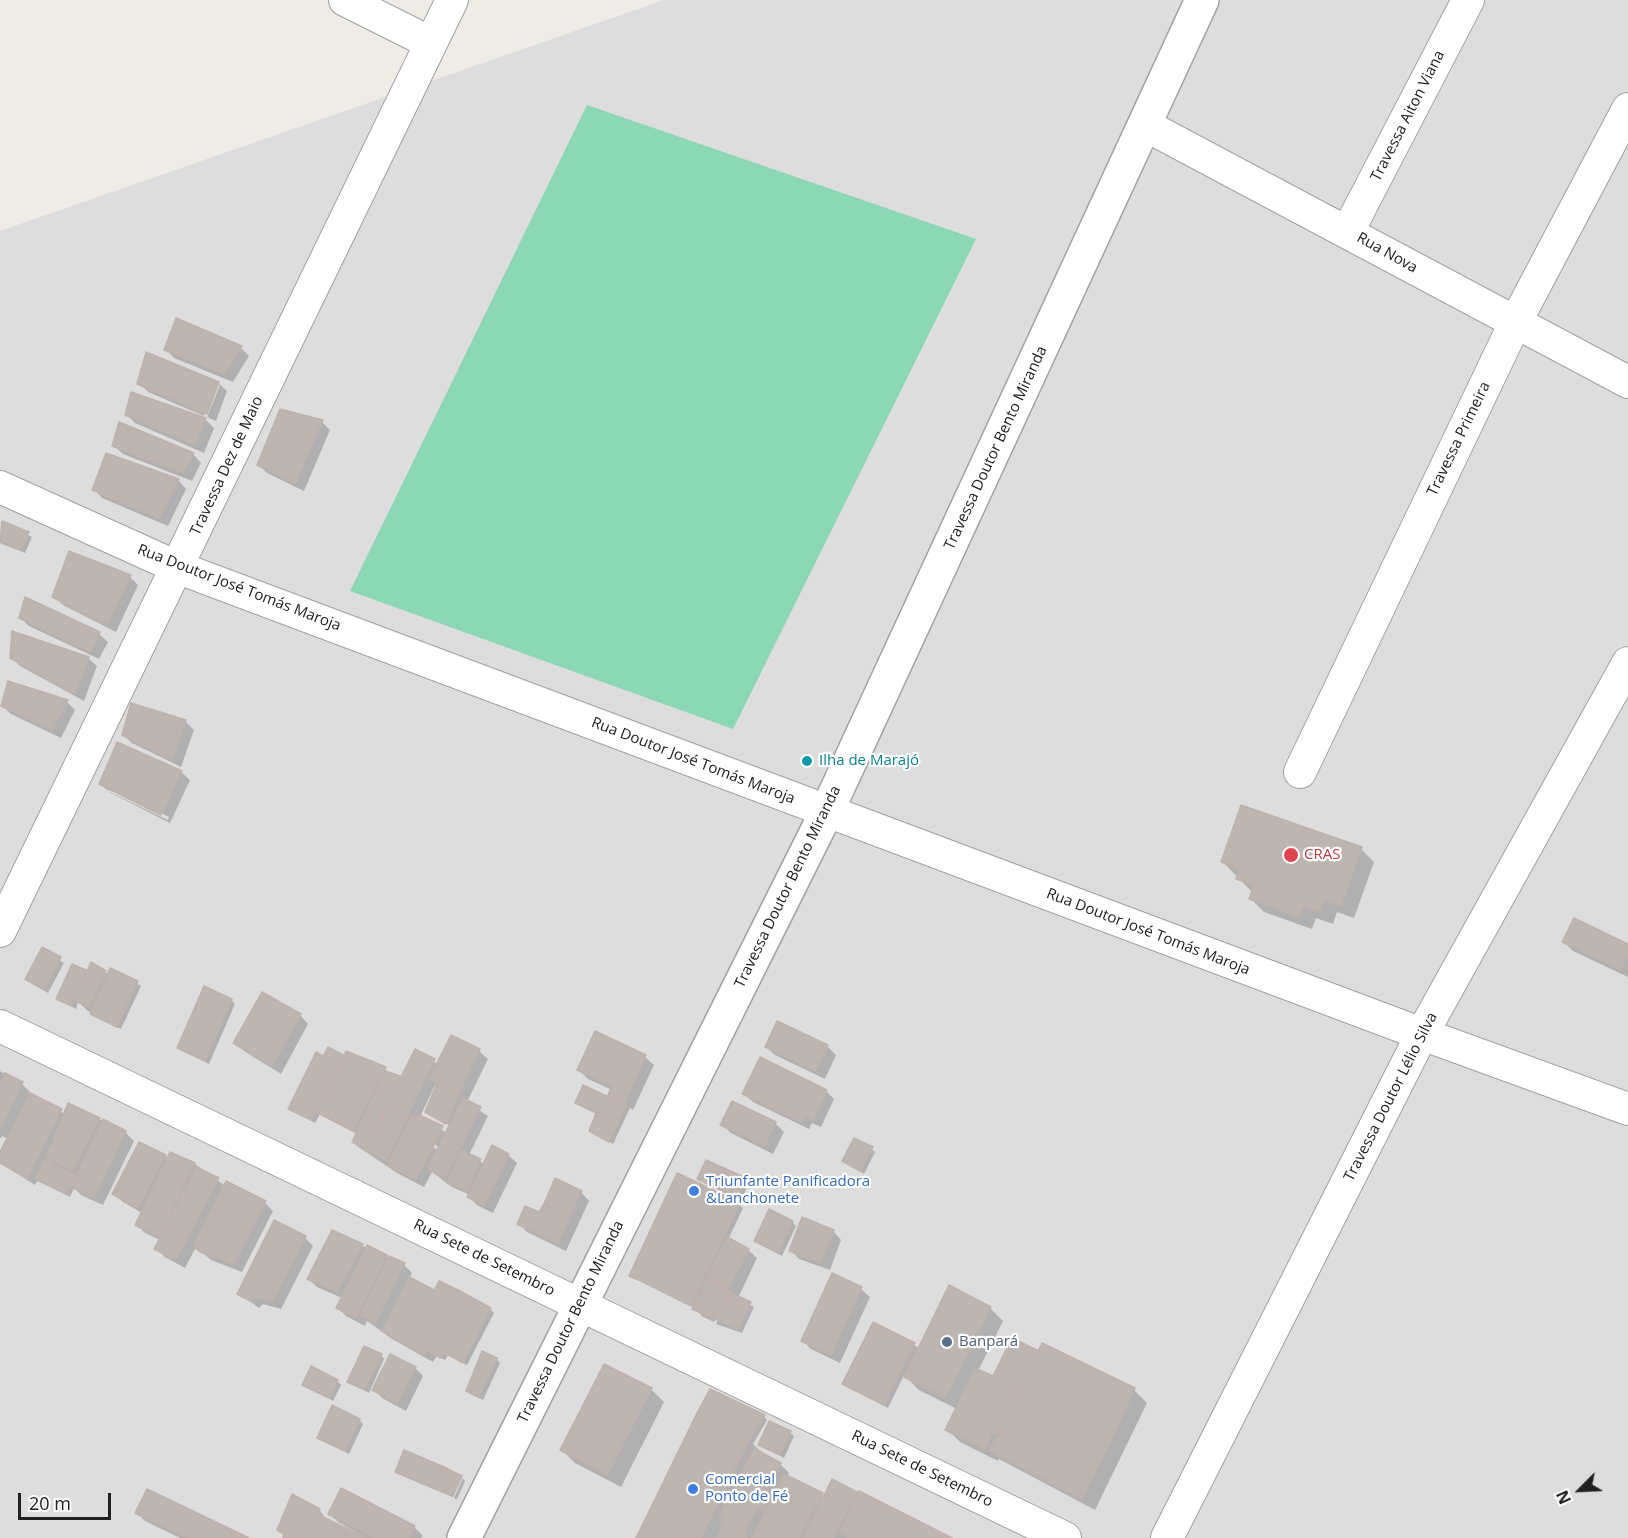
<!DOCTYPE html>
<meta charset="utf-8">
<style>
body{margin:0}
#map{position:relative;width:1628px;height:1538px;overflow:hidden;background:#efece7;font-family:"Open Sans",sans-serif}
canvas{display:block}
.north{position:absolute;left:1550px;top:1460px;width:60px;height:60px;-webkit-text-stroke:4px #fff;paint-order:stroke;rotate:246deg;font-size:16px;font-weight:700;line-height:24px;text-align:center;color:#202020}
.north::after{content:'';display:block;margin:auto;width:21px;height:27px;background:#202020;clip-path:polygon(50% 0,100% 100%,50% 72%,0 100%)}
.scale{position:absolute;left:18px;top:1493px;width:93px;height:27px;box-sizing:border-box;border:3px solid #202020;border-top:0;padding-left:8px;font-size:18px;line-height:21px;white-space:nowrap;color:#202020;-webkit-text-stroke:4px #fff;paint-order:stroke}
</style>
<div id="map">
<canvas width="1628" height="1538"></canvas>
<div class="north">N</div>
<div class="scale">20 m</div>
</div>
<script>
const g = document.querySelector('canvas').getContext('2d');
g.lineJoin = 'round';
function fillPath(path, color) { g.fillStyle = color; g.fill(path, 'evenodd'); }
const toPath = rows => new Path2D(rows.map(r => 'M' + r).join(''));
function trace(path, color, width, dash) { g.strokeStyle = color; g.lineWidth = width; g.lineCap = dash ? 'butt' : 'round'; g.setLineDash(dash || []); g.stroke(path); }
function label(font, color, halo, rows, align = 'center') {
  g.font = font + ' "Open Sans",sans-serif'; g.lineWidth = 4.5; g.setLineDash([]); g.textBaseline = 'middle'; g.strokeStyle = halo; g.fillStyle = color; for (const [text, x, y, turn = 0] of rows) {
    g.save(); g.translate(x, y); g.rotate((+turn || 0) * Math.PI / 180); g.textAlign = isNaN(turn) ? turn : align; if (halo) g.strokeText(text, 0, 0); g.fillText(text, 0, 0); g.restore();
  }
}
fillPath(toPath([
 [664,0,1628,0,1628,1538,0,1538,0,231]
]), '#dedddd');
fillPath(toPath([
 [587,105,976,239,733,729,350,591]
]), '#8cd7b4');
fillPath(toPath([
 [241,348,249,356,233,382,174,358,166,349],
 [139,383,218,383,227,391,216,421,207,417,220,385,216,385,204,416,148,392],
 [127,415,206,420,214,428,204,453,135,423],
 [322,422,330,430,304,491,267,473,259,465],
 [114,446,193,454,201,463,192,481,123,454],
 [178,480,186,489,168,526,102,498,94,489],
 [3,523,32,537,25,553,0,543],
 [130,577,138,585,116,632,63,605,54,596],
 [26,599,99,634,108,642,99,659,29,626,20,617],
 [11,657,88,658,97,666,84,701,20,666],
 [67,702,75,710,61,738,11,714,2,705],
 [132,704,186,722,194,730,181,767,132,743,123,735],
 [181,772,190,780,170,823,109,792,101,784],
 [108,787,169,817,168,820,108,791],
 [1361,849,1374,862,1354,918,1337,912,1333,924,1316,918,1312,929,1264,912,1251,899,1253,893,1223,862],
 [1564,942,1628,946,1628,977,1573,951],
 [43,949,64,963,48,993,26,979],
 [111,970,141,986,121,1029,95,1017,78,1002,76,1009,57,999,85,971,88,974,105,972,109,975],
 [231,1000,235,1004,209,1064,178,1048],
 [300,1015,308,1024,281,1074,244,1051,235,1043],
 [596,1033,645,1057,654,1065,633,1110,630,1108,613,1144,591,1131,597,1114,577,1103,619,1103,610,1095,612,1090,588,1079,579,1070],
 [451,1037,479,1051,488,1059,467,1102,488,1116,469,1155,484,1164,508,1155,517,1163,493,1213,477,1205,469,1197,470,1195,452,1187,432,1172,424,1187,397,1173,357,1146,354,1142,357,1134,320,1114,315,1123,290,1109,328,1049,344,1057,385,1068,388,1074,402,1080,415,1051,438,1064],
 [435,1085,438,1086,428,1113,453,1127,447,1133,420,1117],
 [432,1141,439,1148,439,1152,432,1146],
 [827,1046,836,1055,825,1079,775,1055,766,1047],
 [0,1071,22,1084,30,1092,29,1095,65,1114,99,1119,125,1132,134,1141,103,1205,81,1195,74,1188,70,1197,38,1180,35,1185,0,1163,0,1155,8,1139,2,1136,0,1139],
 [49,1159,57,1167,47,1163],
 [826,1091,834,1099,821,1127,812,1123,809,1129,753,1102,744,1094],
 [775,1123,784,1132,773,1154,731,1133,722,1125],
 [872,1149,875,1152,864,1174,844,1161],
 [171,1154,195,1164,225,1186,265,1203,273,1211,242,1272,211,1260,196,1247,185,1268,165,1257,156,1248,160,1240,145,1233,137,1225,142,1213,123,1202,114,1194,165,1156,168,1159],
 [699,1179,745,1179,749,1183,741,1200],
 [581,1192,589,1201,566,1251,527,1232,519,1224],
 [739,1204,743,1208,728,1240,748,1250,757,1258,738,1298,754,1307,742,1333,716,1324,731,1291,728,1291,714,1322,703,1317,695,1308,631,1275],
 [792,1222,796,1226,782,1256,755,1241],
 [833,1231,841,1240,830,1270,799,1259,791,1250],
 [333,1232,404,1265,412,1273,409,1279,435,1292,440,1283,490,1309,494,1313,467,1365,448,1355,445,1360,437,1356,433,1362,392,1339,367,1321,365,1326,346,1316,338,1308,342,1298,317,1287,309,1279],
 [305,1238,313,1246,281,1309,263,1304,259,1308,238,1293],
 [861,1289,870,1297,840,1363,811,1349,802,1340],
 [990,1308,1003,1321,978,1371,994,1378,1039,1353,1134,1390,1147,1403,1095,1510,999,1459,998,1461,960,1442,947,1429,957,1409,919,1390,904,1375,888,1408,844,1384,914,1344,919,1349],
 [381,1355,384,1359,369,1393,349,1382],
 [496,1359,500,1363,483,1400,472,1395,468,1391],
 [415,1368,423,1376,406,1411,382,1398,374,1389],
 [337,1381,341,1385,333,1401,304,1384],
 [651,1389,664,1402,621,1487,575,1463,562,1450],
 [764,1417,767,1420,753,1444,765,1456,780,1464,789,1473,787,1477,825,1498,856,1493,949,1538,638,1538],
 [359,1420,363,1424,349,1454,318,1438],
 [790,1433,794,1436,784,1458,760,1445],
 [397,1471,460,1476,452,1497],
 [463,1478,465,1481,457,1499,454,1498],
 [320,1511,328,1521,363,1538,284,1538,285,1535,279,1529],
 [137,1513,245,1538,180,1538,145,1521],
 [330,1514,414,1527,423,1536,421,1538,367,1538,338,1522]
]), '#0003');
const building = toPath([
 [176,318,242,346,224,374,164,350,176,318],
 [146,352,219,382,207,414,137,384,146,352],
 [131,392,206,418,195,445,125,415,131,392],
 [280,409,323,420,295,484,257,465,280,409],
 [119,422,194,453,183,473,112,446,119,422],
 [106,453,179,479,159,519,92,490,106,453],
 [2,521,29,532,21,550,0,542,2,521],
 [69,551,131,575,107,625,52,597,69,551],
 [25,597,100,632,90,652,19,618,25,597],
 [12,631,89,657,75,694,10,658,12,631],
 [8,681,68,700,52,731,1,706,8,681],
 [131,703,186,720,172,760,122,735,131,703],
 [117,742,182,771,161,815,99,784,117,742],
 [1241,805,1362,847,1341,906,1324,900,1320,912,1303,906,1299,917,1249,899,1254,885,1236,879,1239,869,1221,862,1241,805],
 [1574,918,1628,944,1628,955,1621,970,1562,942,1574,918],
 [42,947,61,957,44,990,25,979,42,947],
 [91,962,106,971,89,1007,75,1001,91,962],
 [72,964,86,970,72,1006,56,999,72,964],
 [110,968,138,981,117,1027,90,1014,110,968],
 [204,986,232,999,205,1061,177,1048,204,986],
 [262,992,301,1014,272,1066,233,1043,262,992],
 [777,1021,828,1045,816,1071,765,1047,777,1021],
 [595,1031,646,1055,625,1103,608,1095,612,1086,577,1070,595,1031],
 [451,1035,480,1049,459,1094,429,1079,451,1035],
 [328,1047,343,1055,311,1120,288,1109,316,1052,323,1056,328,1047],
 [415,1049,435,1059,386,1161,364,1150,415,1049],
 [346,1051,386,1067,353,1131,316,1112,346,1051],
 [760,1057,827,1090,813,1120,804,1116,801,1122,742,1094,760,1057],
 [385,1071,400,1076,380,1122,377,1121,364,1148,352,1142,385,1071],
 [5,1073,23,1082,0,1129,0,1083,5,1073],
 [437,1083,459,1094,446,1124,425,1112,437,1083],
 [583,1085,626,1105,618,1123,575,1103,583,1085],
 [30,1093,62,1109,27,1178,0,1163,0,1152,30,1093],
 [463,1098,481,1107,445,1178,427,1169,463,1098],
 [732,1101,776,1122,765,1146,720,1125,732,1101],
 [68,1103,100,1118,73,1171,46,1158,68,1103],
 [596,1113,618,1123,609,1142,589,1131,596,1113],
 [419,1115,443,1126,434,1145,405,1130,411,1116,417,1118,419,1115],
 [103,1119,126,1131,94,1198,71,1187,103,1119],
 [405,1130,434,1145,416,1180,387,1165,405,1130],
 [854,1138,873,1147,860,1171,842,1161,854,1138],
 [139,1142,166,1155,138,1208,112,1194,139,1142],
 [492,1145,509,1154,484,1206,467,1197,492,1145],
 [461,1150,481,1159,467,1192,447,1183,461,1150],
 [170,1152,195,1163,159,1237,135,1225,170,1152],
 [44,1159,75,1175,66,1194,35,1179,44,1159],
 [706,1160,746,1178,737,1198,697,1179,706,1160],
 [196,1167,219,1178,176,1260,154,1249,196,1167],
 [677,1173,690,1179,641,1281,629,1276,677,1173],
 [555,1178,582,1191,570,1216,544,1204,555,1178],
 [690,1179,740,1203,691,1306,641,1281,690,1179],
 [226,1181,266,1201,234,1264,200,1252,193,1246,226,1181],
 [544,1204,570,1216,558,1244,517,1224,525,1206,539,1212,544,1204],
 [769,1209,793,1221,778,1253,754,1241,769,1209],
 [802,1217,834,1230,821,1263,789,1251,802,1217],
 [274,1220,306,1236,273,1301,254,1297,250,1301,237,1294,274,1220],
 [332,1230,363,1244,337,1292,307,1279,332,1230],
 [727,1237,749,1249,729,1288,707,1276,727,1237],
 [367,1245,387,1255,356,1318,336,1308,367,1245],
 [389,1256,405,1263,376,1323,360,1315,389,1256],
 [832,1273,862,1287,831,1355,801,1341,832,1273],
 [409,1277,434,1290,406,1345,382,1331,409,1277],
 [707,1278,731,1290,716,1320,692,1309,707,1278],
 [439,1281,458,1290,425,1355,406,1345,439,1281],
 [949,1285,991,1307,945,1398,904,1377,949,1285],
 [458,1290,491,1308,463,1363,444,1352,441,1358,427,1350,458,1290],
 [731,1293,751,1302,738,1330,718,1320,731,1293],
 [873,1322,915,1343,884,1405,842,1384,873,1322],
 [1012,1338,1039,1351,998,1435,993,1432,985,1449,945,1430,975,1368,993,1376,1012,1338],
 [1042,1343,1135,1388,1112,1439,1020,1391,1042,1343],
 [364,1346,382,1354,365,1390,347,1382,364,1346],
 [482,1351,497,1358,479,1397,466,1391,482,1351],
 [390,1354,416,1367,397,1403,372,1390,390,1354],
 [604,1364,652,1388,608,1475,560,1450,604,1364],
 [311,1366,338,1380,329,1398,302,1385,311,1366],
 [710,1389,765,1415,750,1439,697,1413,710,1389],
 [1020,1391,1112,1439,1082,1499,989,1451,1020,1391],
 [332,1405,360,1419,345,1451,317,1438,332,1405],
 [697,1413,750,1439,701,1538,636,1538,697,1413],
 [769,1421,791,1431,780,1455,758,1445,769,1421],
 [754,1448,781,1463,766,1491,772,1493,763,1511,757,1509,744,1532,748,1535,747,1538,717,1538,722,1528,720,1526,722,1518,719,1516,754,1448],
 [404,1450,444,1467,435,1489,395,1472,404,1450],
 [444,1467,462,1476,453,1496,435,1489,444,1467],
 [784,1474,823,1493,800,1538,752,1538,784,1474],
 [832,1479,857,1492,839,1526,815,1514,832,1479],
 [341,1488,415,1526,409,1538,375,1538,328,1514,341,1488],
 [147,1489,249,1538,187,1538,135,1513,147,1489],
 [859,1491,952,1538,850,1538,839,1532,859,1491],
 [292,1494,320,1509,319,1515,348,1529,344,1538,283,1538,284,1534,277,1530,292,1494],
 [815,1514,839,1526,834,1538,803,1538,815,1514],
 [348,1529,367,1538,344,1538,348,1529]
]);
fillPath(building, '#bdb5b0');
trace(building, '#c0b2ab', 1.5);
const minor = toPath([
 [345,0,431,43],
 [1145,125,1628,382],
 [1348,231,1468,0],
 [0,487,179,568,1422,1034,1628,1109],
 [1300,772,1515,323,1628,109],
 [0,931,452,0],
 [0,1026,1065,1538],
 [1167,1538,1422,1034,1628,663]
]);
const tertiary = toPath([
 [464,1538,827,811,1202,0]
]);
trace(minor, '#a1a1a1', 34);
trace(tertiary, '#a1a1a1', 36);
trace(minor, '#fff', 32);
trace(tertiary, '#fff', 33);
for (const [x, y, r, color] of [
 [807,761,6,"#0f9aa8"],
 [1291,855,8,"#e0444e"],
 [694,1191,6,"#3f7fe0"],
 [947,1342,6,"#5c6f8a"],
 [693,1489,6,"#3f7fe0"]
]) { const dot = new Path2D(); dot.arc(x, y, r, 0, 2 * Math.PI); g.fillStyle = color; g.fill(dot); trace(dot, '#fff', 2); }
label('15px', '#202020', '#fff', [
 ["Travessa Aiton Viana",1408,116,-63],
 ["Rua Nova",1387,253,29],
 ["Travessa Primeira",1459,439,-64],
 ["Travessa Doutor Bento Miranda",996,448,-65],
 ["Travessa Dez de Maio",227,466,-65],
 ["Rua Doutor José Tomás Maroja",239,588,21],
 ["Rua Doutor José Tomás Maroja",693,761,21],
 ["Travessa Doutor Bento Miranda",788,887,-64],
 ["Rua Doutor José Tomás Maroja",1148,932,21],
 ["Travessa Doutor Lélio Silva",1391,1097,-63],
 ["Rua Sete de Setembro",484,1258,26],
 ["Travessa Doutor Bento Miranda",571,1322,-64],
 ["Rua Sete de Setembro",922,1469,26]
]);
label('15px', '#0d838f', '#fff', [
 ["Ilha de Marajó",819,761]
], 'left');
label('15px', '#be3a42', '#fff', [
 ["CRAS",1304,855]
], 'left');
label('15px', '#366cbe', '#fff', [
 ["Triunfante Panificadora",706,1182],
 ["&Lanchonete",706,1199],
 ["Comercial",705,1480],
 ["Ponto de Fé",705,1497]
], 'left');
label('15px', '#4e5e75', '#fff', [
 ["Banpará",959,1342]
], 'left');
</script>
